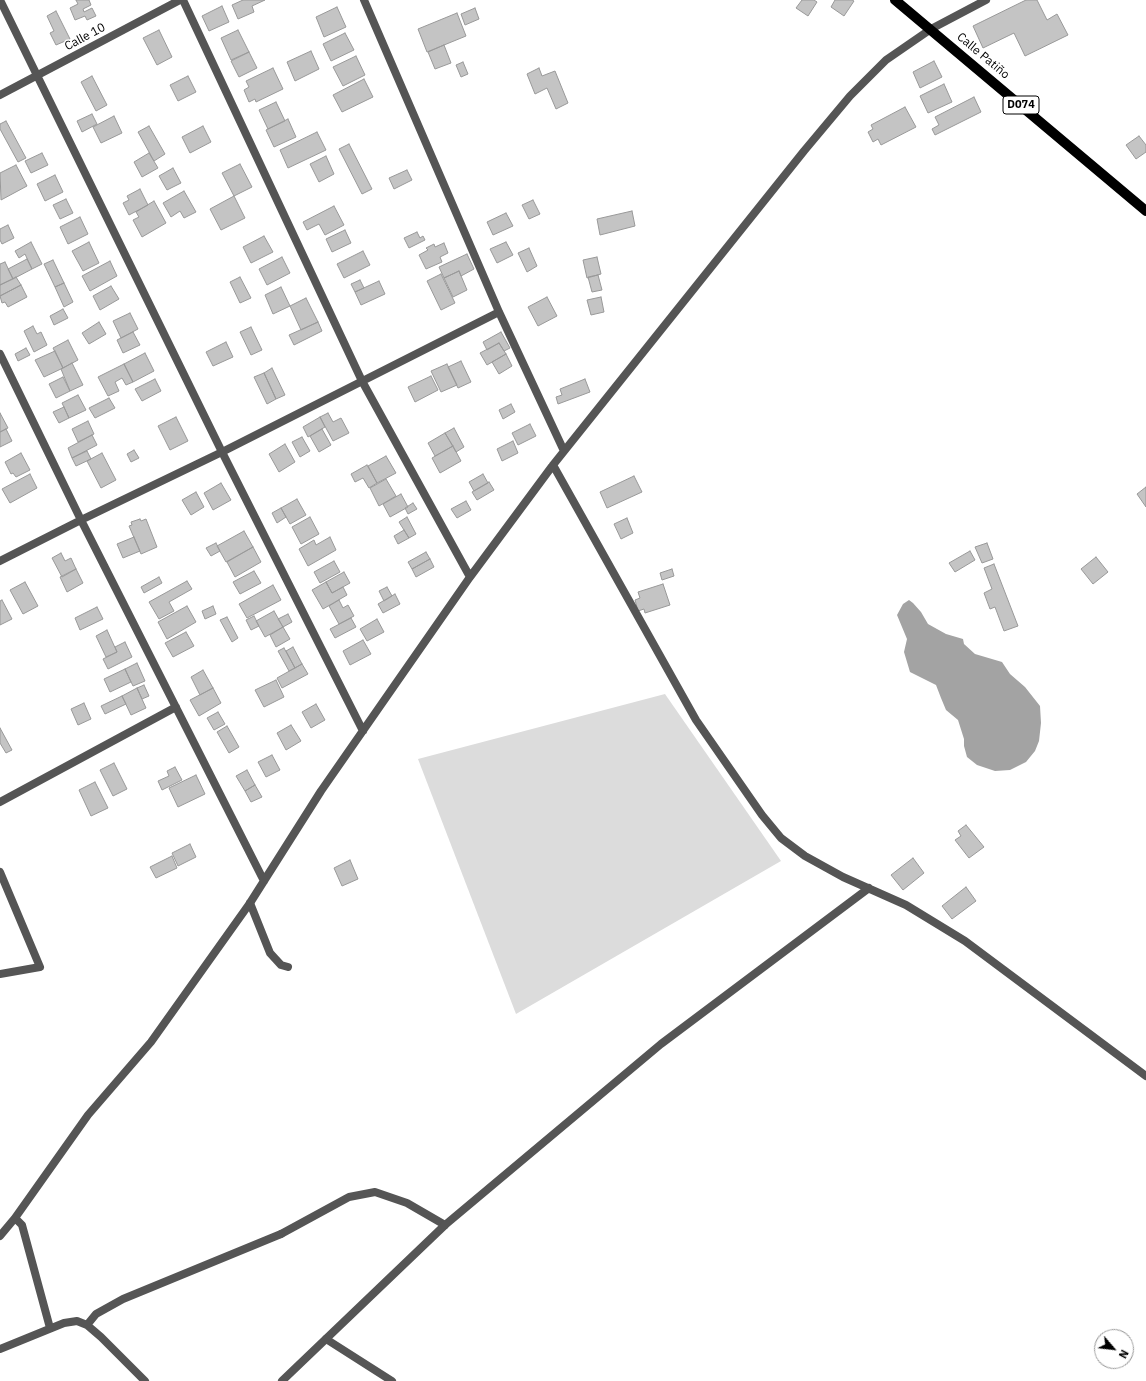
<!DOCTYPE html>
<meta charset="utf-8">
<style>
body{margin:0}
#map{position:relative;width:1146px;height:1381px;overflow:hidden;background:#fff;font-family:"IBM Plex Sans",sans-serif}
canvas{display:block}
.north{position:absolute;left:1094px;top:1329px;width:40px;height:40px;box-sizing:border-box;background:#fff;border:1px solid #999;border-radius:50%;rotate:118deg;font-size:11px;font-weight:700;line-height:16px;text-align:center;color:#000}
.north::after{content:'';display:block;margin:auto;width:14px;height:18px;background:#000;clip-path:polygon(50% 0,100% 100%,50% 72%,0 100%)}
</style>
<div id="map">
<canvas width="1146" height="1381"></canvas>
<div class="north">N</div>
</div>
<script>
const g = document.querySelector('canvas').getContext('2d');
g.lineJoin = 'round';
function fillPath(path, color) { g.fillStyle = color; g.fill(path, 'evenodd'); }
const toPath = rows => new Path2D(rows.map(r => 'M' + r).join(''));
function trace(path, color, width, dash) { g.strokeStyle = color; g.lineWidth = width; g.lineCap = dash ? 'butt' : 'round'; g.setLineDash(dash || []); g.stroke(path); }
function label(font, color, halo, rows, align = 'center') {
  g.font = font + ' "IBM Plex Sans",sans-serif'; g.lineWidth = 3; g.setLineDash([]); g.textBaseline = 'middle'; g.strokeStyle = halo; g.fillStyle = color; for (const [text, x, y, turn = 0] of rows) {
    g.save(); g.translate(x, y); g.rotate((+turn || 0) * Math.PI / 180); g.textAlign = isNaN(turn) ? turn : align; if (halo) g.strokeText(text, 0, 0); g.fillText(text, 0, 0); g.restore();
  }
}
fillPath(toPath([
 [665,694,781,861,516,1014,418,759]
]), '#dcdcdc');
fillPath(toPath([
 [909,600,913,603,921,612,928,624,946,634,963,639,964,644,975,654,1002,662,1010,674,1025,687,1040,706,1041,723,1039,741,1035,751,1026,762,1010,770,995,771,977,765,967,757,964,746,964,739,958,720,946,710,941,698,936,685,910,672,904,652,907,639,897,615,903,604]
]), '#a3a3a3');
const building = toPath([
 [76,0,89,0,91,5,83,9,84,12,92,8,96,16,87,20,85,16,75,20,70,8,78,4,76,0],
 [243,0,265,0,252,6,254,12,238,19,232,5,243,0],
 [802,0,814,0,817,2,808,16,796,8,802,0],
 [835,0,852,0,854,1,844,16,831,7,835,0],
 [1026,0,1037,0,1047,20,1057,14,1068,35,1025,56,1014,33,983,48,973,26,1026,0],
 [222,6,229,22,209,31,202,16,222,6],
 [337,7,346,27,324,37,316,17,337,7],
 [475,8,479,19,465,25,461,14,475,8],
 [56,11,70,39,56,45,50,33,54,31,47,16,56,11],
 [457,13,466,36,427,52,418,29,457,13],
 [159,30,172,57,157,65,143,38,159,30],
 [238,30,249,52,231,60,221,38,238,30],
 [345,33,354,50,331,61,323,44,345,33],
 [444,45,451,63,435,69,428,52,444,45],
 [311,51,319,69,295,81,287,62,311,51],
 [249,52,257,68,239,77,231,61,249,52],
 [356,56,365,75,343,86,333,67,356,56],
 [934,61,942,77,920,88,913,72,934,61],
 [463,62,468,74,461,77,456,65,463,62],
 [273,68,283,89,256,102,255,99,249,102,244,90,249,87,246,81,273,68],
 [539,68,542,76,555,71,568,103,556,109,547,88,535,94,527,74,539,68],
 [92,76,107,105,96,111,81,82,92,76],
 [188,76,196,92,178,101,170,85,188,76],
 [364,79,373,97,342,112,333,95,364,79],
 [944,84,952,102,928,113,920,96,944,84],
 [974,97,981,112,935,135,932,129,939,125,935,117,974,97],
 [276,102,285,121,268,129,259,110,276,102],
 [905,107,916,127,881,145,878,139,873,142,868,132,873,129,871,125,905,107],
 [92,114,97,124,82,132,77,121,92,114],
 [114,116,122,133,101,143,93,127,114,116],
 [288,119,296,137,274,147,266,130,288,119],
 [6,121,26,158,18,162,0,129,0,124,6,121],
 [149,126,165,154,154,161,138,132,149,126],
 [203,126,211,142,190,153,182,137,203,126],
 [317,132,326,150,288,168,280,150,317,132],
 [1139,136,1146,145,1146,152,1136,159,1126,145,1139,136],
 [349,144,372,189,362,194,339,149,349,144],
 [42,153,48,165,31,173,25,161,42,153],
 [149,153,158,168,142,177,134,162,149,153],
 [326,156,334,174,319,182,310,164,326,156],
 [240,164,252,187,234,196,222,173,240,164],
 [16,165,27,186,1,200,0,173,16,165],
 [173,168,181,183,167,190,159,176,173,168],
 [407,170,412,180,394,189,389,178,407,170],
 [55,175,63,192,45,201,37,184,55,175],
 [140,189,148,205,129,215,123,203,129,200,127,196,140,189],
 [184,191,196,212,184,218,180,211,171,217,163,203,184,191],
 [234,196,245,218,221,230,210,209,234,196],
 [66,199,73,213,60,219,53,205,66,199],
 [533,200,540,214,529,219,522,205,533,200],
 [154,201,166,223,142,237,133,220,139,217,136,212,154,201],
 [334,206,344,225,325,235,319,224,307,230,303,222,334,206],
 [632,211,635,226,600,235,597,219,632,211],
 [506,213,513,226,493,235,487,222,506,213],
 [80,217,88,234,68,244,60,227,80,217],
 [8,225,14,238,2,244,0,240,0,229,8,225],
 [345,230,351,243,332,252,326,239,345,230],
 [417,232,420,238,423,236,425,240,409,248,404,238,417,232],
 [264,236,273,252,251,263,243,247,264,236],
 [31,242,42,264,32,269,25,254,19,258,15,251,31,242],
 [89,242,99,263,83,271,72,251,89,242],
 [506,242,513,255,497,263,490,249,506,242],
 [444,243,448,253,440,257,442,262,426,269,419,255,428,250,426,248,434,244,435,247,444,243],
 [529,248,537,266,527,272,518,253,529,248],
 [363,251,370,265,344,278,337,264,363,251],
 [467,254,474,269,461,276,459,271,444,278,439,267,467,254],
 [282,257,290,273,267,285,259,269,282,257],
 [597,257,601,274,587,278,583,260,597,257],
 [27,259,32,269,13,279,8,269,27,259],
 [53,260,64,283,55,287,44,264,53,260],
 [110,261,117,276,90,291,82,276,110,261],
 [5,262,13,279,0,285,0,264,5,262],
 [459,271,467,290,453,297,444,278,459,271],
 [441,274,455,303,441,310,427,281,441,274],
 [598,275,602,290,592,292,588,277,598,275],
 [16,277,21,285,0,296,0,285,16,277],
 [240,277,251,298,240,303,230,282,240,277],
 [360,280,364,288,355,292,351,284,360,280],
 [379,281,385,294,361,305,355,292,379,281],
 [64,283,73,302,64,307,55,287,64,283],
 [21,285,27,297,8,307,5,302,2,303,0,296,21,285],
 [111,286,119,299,100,310,93,296,111,286],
 [281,287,290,306,273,314,265,295,281,287],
 [547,297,557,316,538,326,528,307,547,297],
 [601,297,604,312,591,315,587,300,601,297],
 [306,298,318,322,301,330,290,306,306,298],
 [63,309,68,318,54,325,50,316,63,309],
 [130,313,138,329,121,338,113,321,130,313],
 [99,322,106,334,89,344,82,333,99,322],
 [318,322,322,331,294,345,289,335,318,322],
 [33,326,37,334,41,332,47,345,34,352,24,331,33,326],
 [251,327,262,350,251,355,240,332,251,327],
 [133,332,140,345,123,353,117,340,133,332],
 [501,332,510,348,504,351,499,343,487,350,483,342,501,332],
 [68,340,78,360,63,368,53,348,68,340],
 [226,342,233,357,213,366,206,352,226,342],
 [499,343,506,354,487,365,480,353,499,343],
 [26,348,30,355,18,361,15,354,26,348],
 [55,351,63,368,44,377,35,360,55,351],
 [145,353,154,371,133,382,124,364,145,353],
 [506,354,512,366,499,374,492,362,506,354],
 [461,361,471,382,458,388,448,367,461,361],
 [72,363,83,385,70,391,61,369,72,363],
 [124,364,133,382,126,385,122,378,115,382,119,391,108,396,98,377,124,364],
 [447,364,457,385,441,392,431,371,447,364],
 [272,368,285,395,276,399,264,373,272,368],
 [264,373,276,399,267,404,254,377,264,373],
 [431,376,438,390,415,402,408,387,431,376],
 [63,377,70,391,56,398,49,384,63,377],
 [155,379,161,391,142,401,135,389,155,379],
 [585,379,590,392,558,404,556,397,562,395,560,389,585,379],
 [78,395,86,410,69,418,62,403,78,395],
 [109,398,115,408,95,418,89,408,109,398],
 [511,404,515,412,503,419,499,410,511,404],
 [64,407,69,418,59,423,53,412,64,407],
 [0,413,8,428,0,432,0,413],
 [328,413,333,422,341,418,349,433,333,441,320,417,328,413],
 [176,417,188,441,170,450,158,426,176,417],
 [320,417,325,427,308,437,303,427,320,417],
 [88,421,94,434,78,442,72,429,88,421],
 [530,424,536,436,518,445,512,433,530,424],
 [454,428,464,447,456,452,445,433,454,428],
 [6,429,12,441,0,447,0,432,6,429],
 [322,429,331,445,319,452,310,436,322,429],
 [445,433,453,446,435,456,428,443,445,433],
 [92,435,97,445,72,458,68,448,92,435],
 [302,437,310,451,300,457,292,442,302,437],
 [513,441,518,453,502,461,497,449,513,441],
 [285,444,295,462,279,472,269,454,285,444],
 [453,446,461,461,440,473,432,458,453,446],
 [134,450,139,458,131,462,127,454,134,450],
 [87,451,91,459,76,466,72,458,87,451],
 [21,453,30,470,16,477,13,473,11,474,5,462,21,453],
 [102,453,116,480,101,488,87,461,102,453],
 [386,456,396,473,377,483,368,466,386,456],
 [367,465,377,483,369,488,363,478,355,482,351,474,367,465],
 [30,474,37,488,10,503,2,489,30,474],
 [483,474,488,483,474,491,469,482,483,474],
 [634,476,642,492,607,508,600,492,634,476],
 [386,479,396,496,379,506,370,488,386,479],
 [489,482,494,490,477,500,472,492,489,482],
 [221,483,231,500,213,510,204,493,221,483],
 [1146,487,1146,507,1137,494,1146,487],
 [196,492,204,507,191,515,182,500,196,492],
 [401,494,408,507,390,517,383,504,401,494],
 [297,499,306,515,290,524,281,508,297,499],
 [466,501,471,510,457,518,451,509,466,501],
 [413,503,417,509,408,514,405,508,413,503],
 [281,508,286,517,277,523,272,513,281,508],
 [310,517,319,534,301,544,292,527,310,517],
 [407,517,416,534,409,538,399,522,407,517],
 [627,518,633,533,621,539,614,524,627,518],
 [140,519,141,521,146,519,157,547,141,554,129,526,132,525,131,522,140,519],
 [404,530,409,538,398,544,394,536,404,530],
 [244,531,253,547,226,562,217,546,244,531],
 [134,537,140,551,123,558,117,544,134,537],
 [330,537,336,550,308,566,299,549,314,540,316,545,330,537],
 [216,543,220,551,211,556,206,548,216,543],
 [987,543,993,559,982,563,975,547,987,543],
 [253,547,261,562,235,577,227,562,253,547],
 [970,551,975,560,955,572,949,563,970,551],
 [426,552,430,559,412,569,408,562,426,552],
 [61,553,65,561,71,558,76,569,62,577,52,558,61,553],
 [1096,557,1108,572,1093,584,1081,569,1096,557],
 [430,559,434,567,416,577,412,569,430,559],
 [334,561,340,572,320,583,314,572,334,561],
 [994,564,1018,626,1004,631,995,607,990,609,984,593,992,589,984,568,994,564],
 [76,569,83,583,67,592,60,577,76,569],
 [672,569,674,576,662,580,660,573,672,569],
 [254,571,261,583,240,594,233,582,254,571],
 [344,572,350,583,332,593,326,582,344,572],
 [159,577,162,583,144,593,141,587,159,577],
 [187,581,192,589,169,602,174,611,159,619,149,602,187,581],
 [25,582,38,606,23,614,10,590,25,582],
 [326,582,332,593,343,587,347,595,323,609,312,590,326,582],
 [663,584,670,605,645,613,644,609,638,611,635,600,640,598,638,592,663,584],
 [273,585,281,600,247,618,239,604,273,585],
 [387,587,392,596,384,601,379,591,387,587],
 [395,594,400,604,383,613,378,604,395,594],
 [2,600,12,619,0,625,0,601,2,600],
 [339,600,343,608,348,605,354,616,339,624,329,606,339,600],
 [187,606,196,622,167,639,158,622,187,606],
 [213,606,216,614,205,619,202,611,213,606],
 [97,607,103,619,80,630,75,618,97,607],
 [274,611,283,627,265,637,256,621,274,611],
 [288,614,292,622,283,627,278,619,288,614],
 [254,616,259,626,251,630,246,620,254,616],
 [227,617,238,638,232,642,220,620,227,617],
 [351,618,356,627,335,638,330,629,351,618],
 [377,619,384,632,367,641,360,629,377,619],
 [283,627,290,639,276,647,270,635,283,627],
 [107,630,117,652,106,657,96,636,107,630],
 [186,632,194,646,173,657,165,643,186,632],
 [363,640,371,654,350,665,343,651,363,640],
 [125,642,132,657,108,669,103,659,117,652,115,647,125,642],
 [293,647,302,664,295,668,286,651,293,647],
 [284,648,295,668,289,671,278,651,284,648],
 [137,663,145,681,133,686,125,669,137,663],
 [302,664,308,674,282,688,277,678,302,664],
 [125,669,131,682,110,692,104,679,125,669],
 [203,670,213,688,200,695,191,677,203,670],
 [276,680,284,697,264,707,255,690,276,680],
 [144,685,149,696,142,699,137,688,144,685],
 [137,688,146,708,131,715,122,696,137,688],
 [213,688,221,703,199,716,190,700,213,688],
 [122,696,126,704,105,714,101,706,122,696],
 [84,703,91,719,78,725,71,709,84,703],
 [316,704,325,720,311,728,302,712,316,704],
 [218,712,225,724,214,730,207,718,218,712],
 [291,725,301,741,286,750,277,733,291,725],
 [227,726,239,747,229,753,217,732,227,726],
 [0,728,12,750,6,753,0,743,0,728],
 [272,755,280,770,266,777,258,762,272,755],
 [114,763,127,789,113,796,100,770,114,763],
 [175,767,182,780,162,790,158,781,169,776,167,771,175,767],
 [247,770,255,785,245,791,236,776,247,770],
 [196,775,205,794,178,807,169,788,196,775],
 [95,782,108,808,91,816,79,790,95,782],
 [255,785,262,797,251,802,245,791,255,785],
 [966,825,984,847,969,858,955,840,961,836,958,831,966,825],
 [190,844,196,857,178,866,172,853,190,844],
 [172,856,177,868,156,878,150,867,172,856],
 [913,858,924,873,903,890,891,875,913,858],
 [350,860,358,879,342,886,334,868,350,860],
 [966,887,976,901,952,919,942,906,966,887]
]);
fillPath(building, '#c4c4c4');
trace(building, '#999', 1);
trace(toPath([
 [250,903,270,953,281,965,288,967],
 [281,1234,349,1197,375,1192,407,1203,445,1225],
 [326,1339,392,1381]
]), '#555', 8);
trace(toPath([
 [0,0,222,452,363,731],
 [183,0,362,381,470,577],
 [364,0,499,312,564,451],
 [0,95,180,0],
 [0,354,81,520,264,881],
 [553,465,696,720,762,815,781,838,805,856,843,877,906,905,965,941,1146,1076],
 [0,561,81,520,222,452,499,312],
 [0,802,176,707],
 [0,872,40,967,0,974],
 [15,1218,22,1225,50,1328],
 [0,1236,15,1218,88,1115,151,1042,250,903,321,791,401,676,470,577,553,465,804,151,850,96,886,60,931,29,986,0],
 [87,1325,96,1314,123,1299,281,1234],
 [0,1349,64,1323,77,1321,87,1325,101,1337,145,1381],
 [282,1381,445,1225,661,1044,869,888]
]), '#555', 8);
trace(toPath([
 [895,0,1146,211]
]), '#000', 10);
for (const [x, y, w] of [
 [1021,105,36]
]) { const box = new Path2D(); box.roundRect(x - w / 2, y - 9, w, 18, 3); g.fillStyle = '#fff'; g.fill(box); trace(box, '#000', 1); }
label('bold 11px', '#000', null, [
 ["D074",1021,105]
]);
label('12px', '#000', '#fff', [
 ["Calle 10",85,37,-28],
 ["Calle Patiño",983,56,40]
]);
</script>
